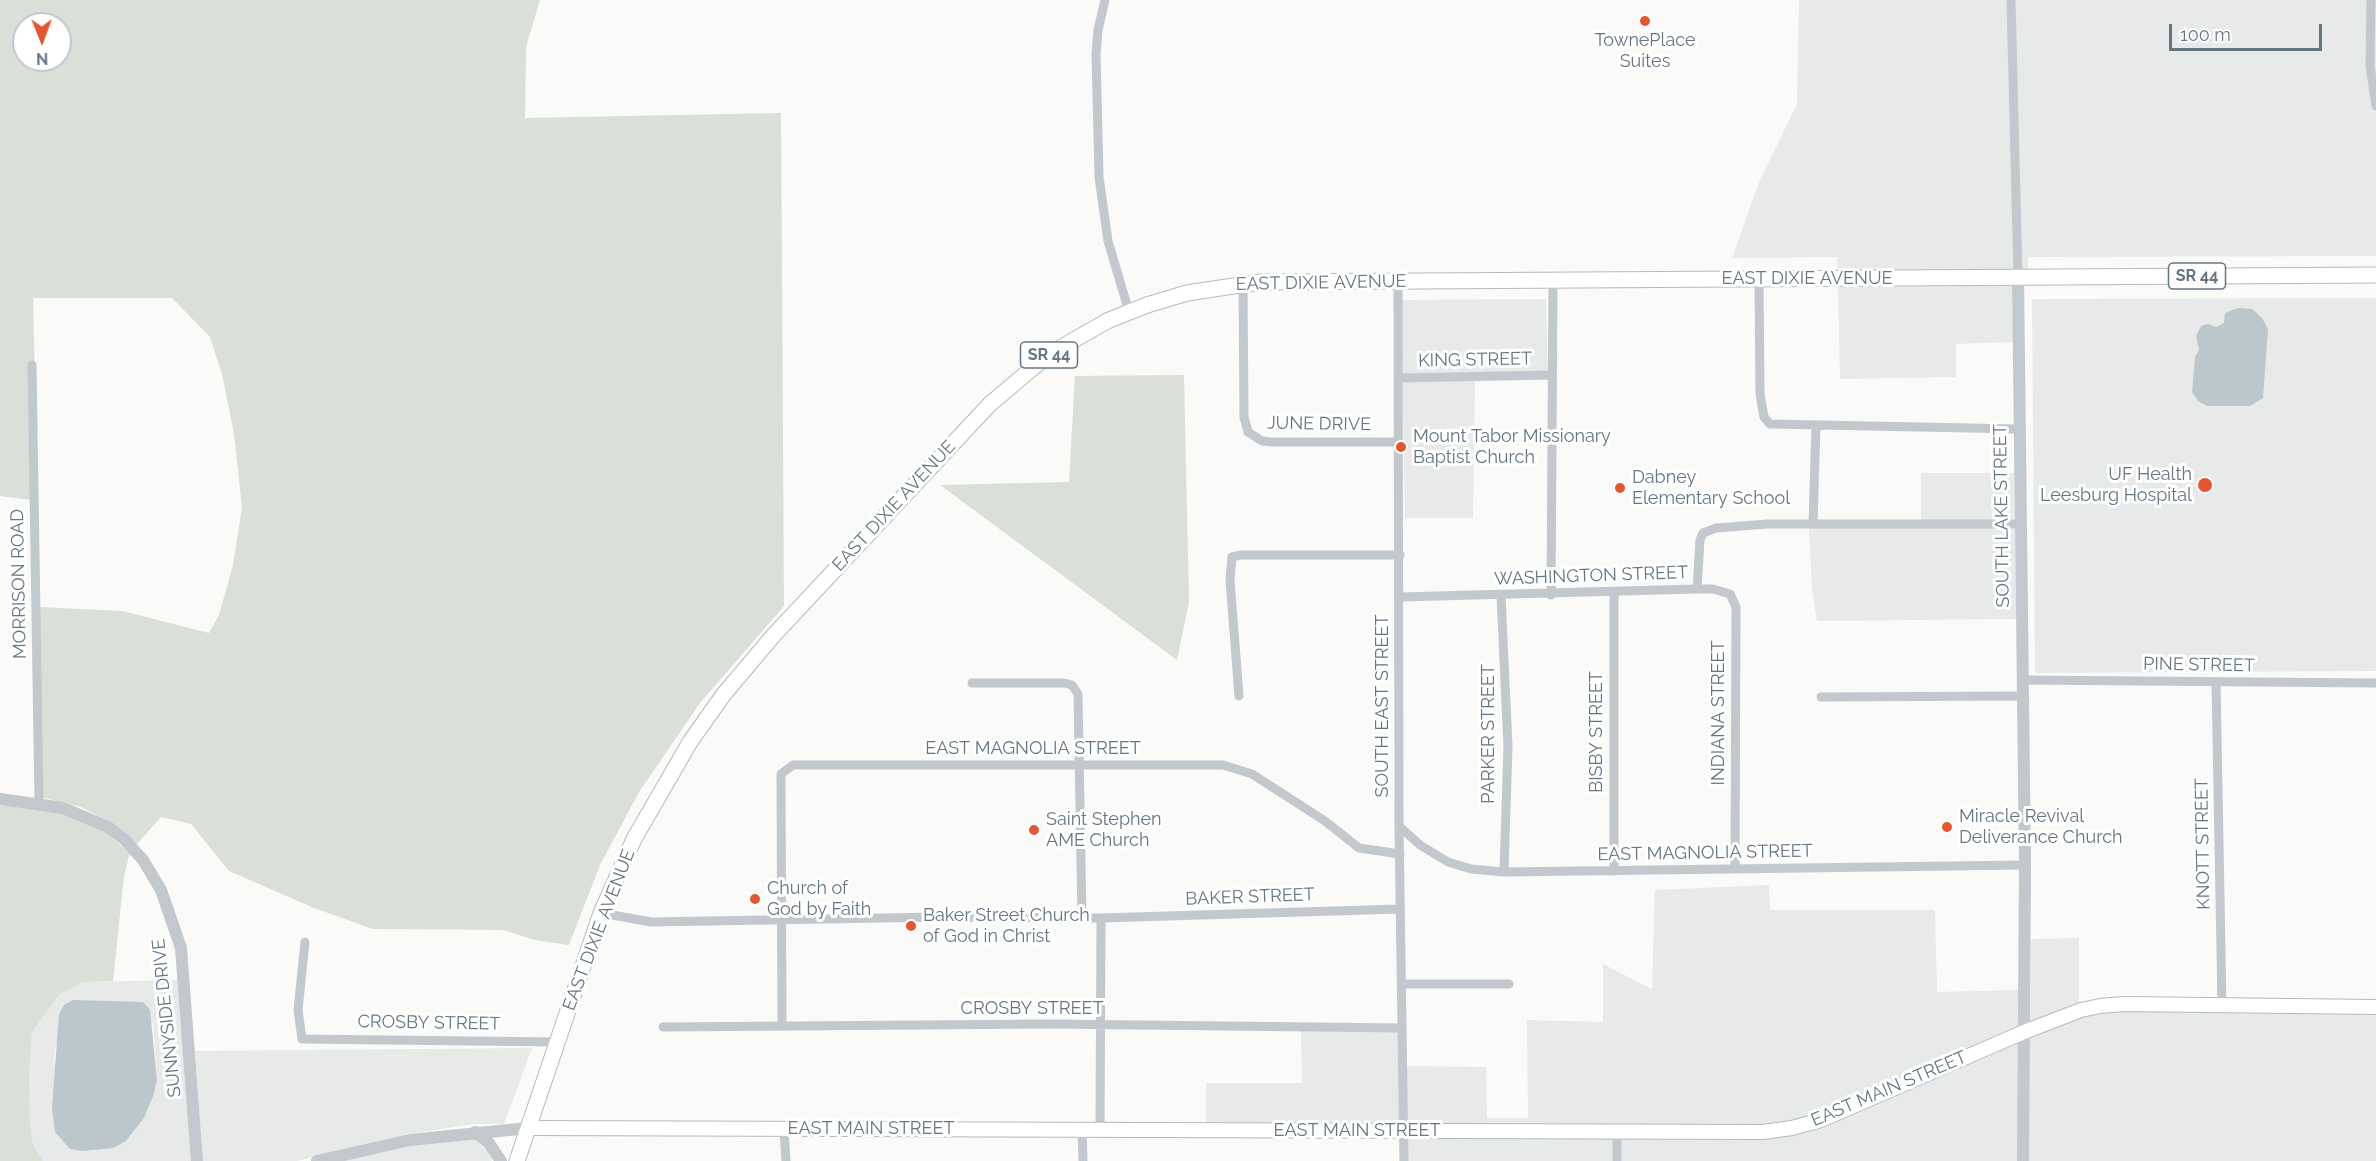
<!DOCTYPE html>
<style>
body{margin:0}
#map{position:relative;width:2376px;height:1161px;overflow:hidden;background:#fafaf8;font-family:Raleway,sans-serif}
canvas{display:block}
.north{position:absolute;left:12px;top:12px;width:60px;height:60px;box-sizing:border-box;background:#fff;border:2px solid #c1c8cd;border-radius:50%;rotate:179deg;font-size:16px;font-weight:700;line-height:24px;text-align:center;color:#657683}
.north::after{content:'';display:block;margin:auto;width:21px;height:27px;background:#e4572e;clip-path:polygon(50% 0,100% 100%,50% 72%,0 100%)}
.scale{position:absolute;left:2169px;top:24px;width:153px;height:27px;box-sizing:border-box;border:3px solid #657683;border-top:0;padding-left:8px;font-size:18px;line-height:21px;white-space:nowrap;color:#657683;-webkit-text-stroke:4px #fff;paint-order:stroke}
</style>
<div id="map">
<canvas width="2376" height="1161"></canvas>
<div class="north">N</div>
<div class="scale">100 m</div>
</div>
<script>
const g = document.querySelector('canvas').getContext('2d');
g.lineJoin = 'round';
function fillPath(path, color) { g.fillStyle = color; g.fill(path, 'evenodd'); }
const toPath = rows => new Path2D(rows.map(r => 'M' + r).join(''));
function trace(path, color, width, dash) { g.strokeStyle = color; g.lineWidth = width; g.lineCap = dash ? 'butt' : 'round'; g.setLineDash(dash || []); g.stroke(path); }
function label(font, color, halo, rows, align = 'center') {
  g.font = font + ' Raleway,sans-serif'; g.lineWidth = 6; g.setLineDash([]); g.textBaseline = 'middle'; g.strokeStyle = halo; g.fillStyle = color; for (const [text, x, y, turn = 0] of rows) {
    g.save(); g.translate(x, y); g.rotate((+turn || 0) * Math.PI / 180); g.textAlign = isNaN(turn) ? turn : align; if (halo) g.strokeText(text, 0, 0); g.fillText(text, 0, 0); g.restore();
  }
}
fillPath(toPath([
 [1799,0,2376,0,2376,256,2028,257,2028,271,1838,273,1837,257,1732,258,1759,182,1797,104],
 [2013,283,2013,342,1956,344,1956,377,1840,379,1838,284],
 [2376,298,2376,671,2035,673,2032,299],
 [1546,299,1548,375,1475,379,1473,518,1405,518,1401,300],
 [1921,473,2014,473,2016,619,1817,621,1812,589,1809,527,1921,527],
 [1769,885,1770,910,1935,910,1937,992,2020,990,2019,1027,1819,1114,1791,1122,1763,1126,1206,1124,1206,1083,1302,1083,1301,1029,1402,1030,1403,1066,1486,1067,1487,1118,1528,1118,1527,1020,1603,1022,1603,964,1652,989,1655,890],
 [2079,938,2079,1004,2030,1023,2031,939],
 [179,980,192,1161,43,1161,33,1145,30,1121,29,1077,32,1032,59,995,83,982],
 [153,1023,157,1080,154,1094,144,1118,126,1141,54,1062,56,1045],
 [2124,1010,2376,1013,2376,1161,2029,1161,2029,1036,2082,1016],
 [2019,1040,2018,1161,1403,1161,1403,1137,1763,1138],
 [532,1048,504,1124,473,1124,409,1134,297,1161,203,1161,195,1051],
 [473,1138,493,1156,491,1161,339,1161,410,1146]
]), '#e8e9e9');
fillPath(toPath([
 [0,0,540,0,526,47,525,118,781,113,784,606,700,703,639,792,600,865,569,945,535,940,503,930,373,929,314,908,229,871,191,824,161,817,137,844,110,822,81,807,36,796,40,607,122,611,209,633,219,615,233,565,242,507,234,434,222,374,210,337,172,298,33,298,38,501,0,496],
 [24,24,60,24,60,60,24,60],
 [1184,375,1189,602,1177,660,940,485,1069,482,1075,376],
 [0,805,62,813,105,832,130,853,124,876,113,981,83,982,59,995,32,1032,29,1077,30,1121,33,1145,43,1161,0,1161]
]), '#dadfd7');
fillPath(toPath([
 [2238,308,2252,309,2262,318,2268,329,2263,398,2250,406,2207,406,2198,401,2192,392,2195,357,2199,350,2196,336,2201,326,2208,324,2216,327,2224,323,2225,313],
 [73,1000,143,1002,150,1010,157,1080,154,1094,144,1118,126,1141,113,1148,82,1151,70,1149,55,1132,52,1108,59,1014,64,1005]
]), '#bbc7cb');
const secondary = toPath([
 [528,1128,1763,1132,1792,1128,1821,1120,2024,1032,2081,1010,2100,1006,2124,1004,2376,1007]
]);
const primary = toPath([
 [517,1161,601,913,634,839,690,742,724,694,773,636,990,404,1048,355,1107,321,1147,305,1187,293,1260,282,2376,275]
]);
trace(secondary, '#b3babf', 16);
trace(primary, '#b5babe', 17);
trace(toPath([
 [1105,0,1098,30,1096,54,1099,177,1108,241,1129,312],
 [2011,0,2018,277],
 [2371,0,2370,66,2376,106],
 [1759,279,1760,394,1764,417,1770,424,2019,429],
 [1398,280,1399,826,1404,1161],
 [1243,283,1244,417,1248,432,1262,441,1272,442,1398,442],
 [32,365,39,803],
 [1399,378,1551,375],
 [1813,524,1816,426],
 [1697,589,1700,540,1703,533,1716,528,1767,524,2020,524],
 [1614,593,1614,871],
 [1551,595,1553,281],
 [1501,596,1508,746,1504,872],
 [1400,597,1697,589,1713,589,1730,594,1736,607,1735,868],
 [2022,680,2376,683],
 [2216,682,2222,1006],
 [972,683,1064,683,1072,685,1078,694,1082,918],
 [1239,696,1230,580,1232,557,1241,555,1400,555],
 [1821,697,2022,696],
 [1399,826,1420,845,1448,862,1471,869,1504,872,2025,865],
 [601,913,651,922,941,917,1101,918,1400,909],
 [305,942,298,1010,302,1039,557,1042],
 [1401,984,1509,984],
 [782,1025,781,774,793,765,1223,765,1252,774,1325,821,1359,848,1400,854],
 [663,1027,1050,1024,1402,1028],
 [784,1129,786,1161],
 [1082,1130,1083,1161],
 [1100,1130,1101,918],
 [1617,1161,1617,1132]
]), '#c3c8cc', 9);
trace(toPath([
 [2018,277,2025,865,2023,1161],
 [0,799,63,808,108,827,125,840,143,860,161,890,181,948,197,1161],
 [475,1132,489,1143,501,1161],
 [317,1161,410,1140,528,1128]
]), '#c3c8cc', 12);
trace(secondary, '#fff', 14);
trace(primary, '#fff', 15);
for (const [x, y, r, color] of [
 [1645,21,6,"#e4572e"],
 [1401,447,6,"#e4572e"],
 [2205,485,8,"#e4572e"],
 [1620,488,6,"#e4572e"],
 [1947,827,6,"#e4572e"],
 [1034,830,6,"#e4572e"],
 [755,899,6,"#e4572e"],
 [911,926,6,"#e4572e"]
]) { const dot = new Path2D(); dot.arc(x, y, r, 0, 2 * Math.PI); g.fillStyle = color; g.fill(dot); trace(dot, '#fff', 2); }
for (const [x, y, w] of [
 [2197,276,57],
 [1049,355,57]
]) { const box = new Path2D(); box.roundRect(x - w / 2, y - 13, w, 26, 4.5); g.fillStyle = '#fff'; g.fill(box); trace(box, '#657683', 1.5); }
label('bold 16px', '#657683', null, [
 ["SR 44",2197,276],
 ["SR 44",1049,355]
]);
label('18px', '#657683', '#fff', [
 ["TownePlace",1645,41,"center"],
 ["Suites",1645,62,"center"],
 ["Mount Tabor Missionary",1413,437],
 ["Baptist Church",1413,458],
 ["UF Health",2192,475,"right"],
 ["Leesburg Hospital",2192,496,"right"],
 ["Dabney",1632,478],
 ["Elementary School",1632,499],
 ["Miracle Revival",1959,817],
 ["Deliverance Church",1959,838],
 ["Saint Stephen",1046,820],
 ["AME Church",1046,841],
 ["Church of",767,889],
 ["God by Faith",767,910],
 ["Baker Street Church",923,916],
 ["of God in Christ",923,937]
], 'left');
label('18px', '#657683', '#fff', [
 ["EAST DIXIE AVENUE",1807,279],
 ["EAST DIXIE AVENUE",1321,283,-1],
 ["KING STREET",1475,360,-1],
 ["JUNE DRIVE",1319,424,1],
 ["EAST DIXIE AVENUE",894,506,-47],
 ["SOUTH LAKE STREET",2002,516,-91],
 ["WASHINGTON STREET",1591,576,-2],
 ["MORRISON ROAD",19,584,-91],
 ["PINE STREET",2199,665,1],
 ["SOUTH EAST STREET",1383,706,-90],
 ["INDIANA STREET",1719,713,-90],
 ["BISBY STREET",1597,732,-90],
 ["PARKER STREET",1489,734,-90],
 ["EAST MAGNOLIA STREET",1033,749],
 ["KNOTT STREET",2203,844,-91],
 ["EAST MAGNOLIA STREET",1705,853,-1],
 ["BAKER STREET",1250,897,-2],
 ["EAST DIXIE AVENUE",599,930,-69],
 ["CROSBY STREET",1032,1009],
 ["SUNNYSIDE DRIVE",167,1018,-96],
 ["CROSBY STREET",429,1023,1],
 ["EAST MAIN STREET",1889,1089,-23],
 ["EAST MAIN STREET",871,1129],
 ["EAST MAIN STREET",1357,1131]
]);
</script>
